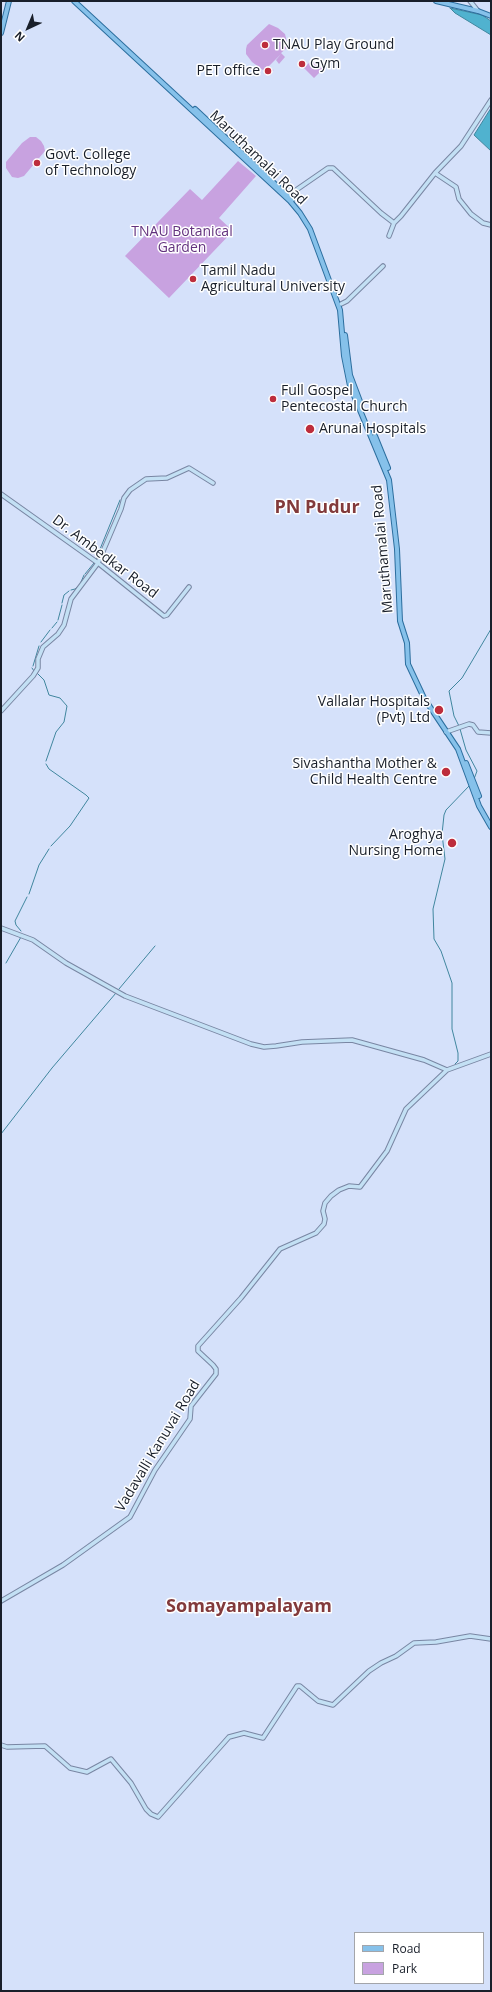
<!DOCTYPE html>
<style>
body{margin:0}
#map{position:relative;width:492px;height:1992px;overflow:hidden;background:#d5e1fa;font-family:"Open Sans",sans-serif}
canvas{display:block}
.frame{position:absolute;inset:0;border:2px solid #191f2a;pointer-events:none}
.legend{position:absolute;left:354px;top:1932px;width:130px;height:52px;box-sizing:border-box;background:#fff;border:1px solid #a3a5aa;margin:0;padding:5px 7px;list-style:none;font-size:12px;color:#191f2a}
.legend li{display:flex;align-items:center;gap:8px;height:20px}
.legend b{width:20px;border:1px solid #a3a5aa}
.north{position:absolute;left:8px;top:8px;width:40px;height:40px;-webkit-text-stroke:3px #fff;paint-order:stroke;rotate:224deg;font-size:11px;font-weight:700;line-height:16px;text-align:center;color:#191f2a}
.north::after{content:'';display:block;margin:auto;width:14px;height:18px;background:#191f2a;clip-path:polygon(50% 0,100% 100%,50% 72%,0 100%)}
</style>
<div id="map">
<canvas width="492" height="1992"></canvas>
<div class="frame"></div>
<ul class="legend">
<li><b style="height:5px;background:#86c1ea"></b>Road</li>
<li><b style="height:11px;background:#c8a2e0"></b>Park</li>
</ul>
<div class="north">N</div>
</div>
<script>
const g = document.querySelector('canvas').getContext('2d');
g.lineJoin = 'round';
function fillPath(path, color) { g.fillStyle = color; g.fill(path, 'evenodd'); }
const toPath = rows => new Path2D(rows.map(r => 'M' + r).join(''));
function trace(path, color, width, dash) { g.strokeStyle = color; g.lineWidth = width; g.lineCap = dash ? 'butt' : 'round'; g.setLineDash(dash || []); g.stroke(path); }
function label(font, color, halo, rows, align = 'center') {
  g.font = font + ' "Open Sans",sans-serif'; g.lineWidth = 3; g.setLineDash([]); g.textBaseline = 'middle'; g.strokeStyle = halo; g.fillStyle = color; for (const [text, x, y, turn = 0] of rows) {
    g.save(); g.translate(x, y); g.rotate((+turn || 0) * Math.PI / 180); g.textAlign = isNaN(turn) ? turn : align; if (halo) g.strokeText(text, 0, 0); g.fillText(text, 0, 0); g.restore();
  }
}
fillPath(toPath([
 [269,24,278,28,285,34,288,47,281,53,285,57,279,64,276,60,281,54,269,66,264,68,274,70,267,73,252,62,246,54,246,49,247,45],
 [312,60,323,69,314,78,304,68],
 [30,137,36,137,41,141,44,146,45,151,24,176,18,178,12,177,6,168,6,162,22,143],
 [238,161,256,176,219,218,233,231,169,298,125,256,190,189,202,200]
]), '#c8a2e0');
const water = toPath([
 [450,8,482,15,491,21,491,35,455,13,450,8],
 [491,108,491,151,474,135,491,108]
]);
fillPath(water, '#50b2cf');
trace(water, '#40869e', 1);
trace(toPath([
 [96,559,120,500],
 [85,574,94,563],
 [81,582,84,575],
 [71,590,75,589,80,584],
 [62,603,64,595,69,591],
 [58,620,62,605],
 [52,628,57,622],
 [41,642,50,630],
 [33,666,39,646],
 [32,668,34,671],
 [37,673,44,680,49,695,60,698,67,706,64,722,56,732,46,761],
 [459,726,454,716,449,691,462,678,491,629],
 [460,729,466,750,477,771,474,779],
 [46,764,49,769,86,795,89,798,70,826,51,846],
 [29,894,39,865,49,849],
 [21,931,16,925,15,921,27,897],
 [6,963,21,937],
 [119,989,155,946],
 [455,1064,458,1061,458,1053,452,1029,452,983,441,951,434,939,433,909,445,859,442,834,444,815,446,810,470,785],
 [1,1134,52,1068,116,993]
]), '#40869e', 1);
const secondary = toPath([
 [470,1,478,11],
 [435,173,456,187,459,199,471,214,483,223,491,225],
 [286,197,328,168,333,168,381,213,394,223],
 [389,236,394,223,401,216,435,173,461,146,491,100],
 [341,304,347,301,383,266],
 [1,494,98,563,164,616,167,615,189,587],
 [1,711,33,676,38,668,38,659,43,647,58,634,64,625,71,599,98,563,121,509,124,498,130,490,146,479,167,478,189,468,213,483],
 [446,732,469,724,473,725,478,732,491,733],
 [1,928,33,940,66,963,125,996,251,1044,264,1047,276,1046,302,1042,352,1040,424,1060,447,1070,491,1054],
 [1,1601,63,1565,130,1517,155,1470,190,1419,191,1406,216,1374,216,1369,213,1365,198,1351,198,1346,241,1298,280,1249,316,1233,324,1224,325,1219,323,1211,325,1203,331,1196,339,1190,349,1186,360,1187,387,1151,406,1109,447,1070],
 [1,1745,7,1747,45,1746,70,1768,87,1772,111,1759,131,1783,146,1809,151,1814,158,1817,229,1737,244,1733,263,1738,297,1686,300,1686,318,1701,333,1705,369,1671,381,1663,396,1656,414,1643,436,1642,470,1636,491,1639]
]);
const primary = toPath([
 [74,1,290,201,300,213,310,229,340,310,344,356,350,386,389,480,397,549,400,621,407,643,408,664,424,698,458,749,479,806,491,827],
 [436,1,478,11,491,16],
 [1,33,9,1],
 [195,109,292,200],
 [345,335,350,375,361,404],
 [375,436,388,468],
 [466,763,479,796]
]);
trace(secondary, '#7986a3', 5.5);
trace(primary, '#2c6e9e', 6);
trace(secondary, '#c3e0f4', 3.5);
trace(primary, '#86c1ea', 4);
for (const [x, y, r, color] of [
 [265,45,4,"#bd2d3c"],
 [302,64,4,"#bd2d3c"],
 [268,71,4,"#bd2d3c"],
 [37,163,4,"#bd2d3c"],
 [193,279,4,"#bd2d3c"],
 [273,399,4,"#bd2d3c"],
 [310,429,5,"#bd2d3c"],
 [439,710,5,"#bd2d3c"],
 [446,772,5,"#bd2d3c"],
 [452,843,5,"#bd2d3c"]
]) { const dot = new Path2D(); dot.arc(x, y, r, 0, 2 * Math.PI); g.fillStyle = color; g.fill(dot); trace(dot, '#fff', 1.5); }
label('14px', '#191f2a', '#fff', [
 ["TNAU Play Ground",273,45],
 ["Gym",310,64],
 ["PET office",260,71,"right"],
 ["Govt. College",45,155],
 ["of Technology",45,171],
 ["Tamil Nadu",201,271],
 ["Agricultural University",201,287],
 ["Full Gospel",281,391],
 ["Pentecostal Church",281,407],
 ["Arunai Hospitals",319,429],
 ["Vallalar Hospitals",430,702,"right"],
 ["(Pvt) Ltd",430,718,"right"],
 ["Sivashantha Mother &",437,764,"right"],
 ["Child Health Centre",437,780,"right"],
 ["Aroghya",443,835,"right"],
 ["Nursing Home",443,851,"right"]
], 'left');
label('14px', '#191f2a', '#fff', [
 ["Maruthamalai Road",258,158,44],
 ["Maruthamalai Road",383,549,-95],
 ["Dr. Ambedkar Road",105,557,37],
 ["Vadavalli Kanuvai Road",158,1446,-59]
]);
label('14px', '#63327e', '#fff', [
 ["TNAU Botanical",182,232],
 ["Garden",182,248]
]);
label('bold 18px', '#823a3b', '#fff', [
 ["PN Pudur",317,508],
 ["Somayampalayam",249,1607]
]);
</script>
